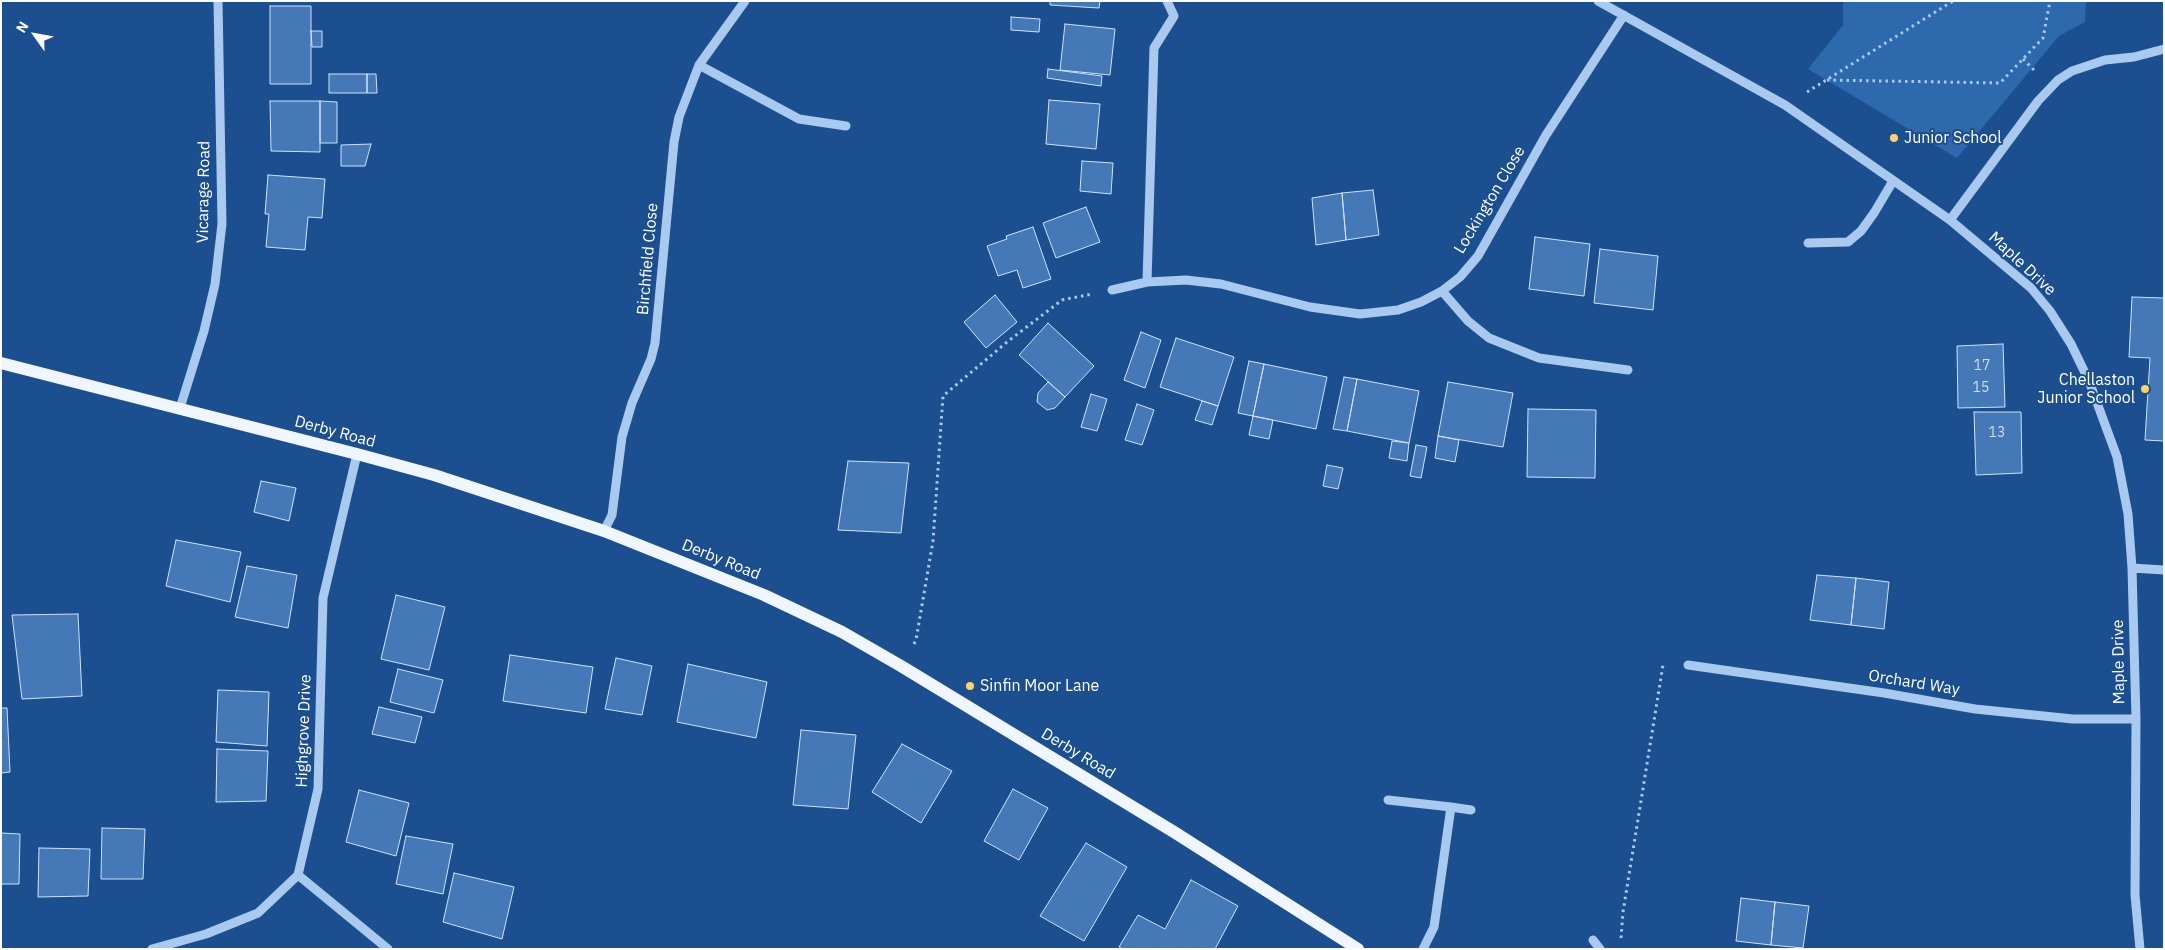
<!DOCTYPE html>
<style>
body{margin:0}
#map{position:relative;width:2165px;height:950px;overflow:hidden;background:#1b4f8f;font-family:"IBM Plex Sans",sans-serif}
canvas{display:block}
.frame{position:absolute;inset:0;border:2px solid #fff;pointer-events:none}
.north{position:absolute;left:10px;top:10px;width:50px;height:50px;-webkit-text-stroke:4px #1b4f8f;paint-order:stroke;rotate:302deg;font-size:14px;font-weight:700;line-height:20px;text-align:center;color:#fff}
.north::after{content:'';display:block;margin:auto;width:18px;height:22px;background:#fff;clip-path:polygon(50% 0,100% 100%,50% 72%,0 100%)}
</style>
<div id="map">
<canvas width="2165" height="950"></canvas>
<div class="frame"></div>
<div class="north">N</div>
</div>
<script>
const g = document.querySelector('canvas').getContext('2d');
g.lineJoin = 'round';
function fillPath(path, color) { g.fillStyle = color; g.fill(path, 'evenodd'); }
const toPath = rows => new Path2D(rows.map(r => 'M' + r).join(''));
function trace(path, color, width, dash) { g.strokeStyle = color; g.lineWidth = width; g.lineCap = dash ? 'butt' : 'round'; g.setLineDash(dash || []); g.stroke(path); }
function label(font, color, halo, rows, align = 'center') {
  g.font = font + ' "IBM Plex Sans",sans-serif'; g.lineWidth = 4; g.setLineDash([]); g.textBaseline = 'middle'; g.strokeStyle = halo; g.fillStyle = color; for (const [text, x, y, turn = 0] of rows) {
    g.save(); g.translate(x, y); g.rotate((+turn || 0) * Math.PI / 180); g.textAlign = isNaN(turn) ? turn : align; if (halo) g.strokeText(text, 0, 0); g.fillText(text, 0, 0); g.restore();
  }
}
fillPath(toPath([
 [1843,1,2086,1,2085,22,2059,36,1957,158,1808,69,1843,25]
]), '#2e69ad');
const building = toPath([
 [1050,1,1100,1,1099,8,1050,5,1050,1],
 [270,6,311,6,311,84,270,84,270,6],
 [1011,17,1040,19,1039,32,1011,30,1011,17],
 [1065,24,1115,29,1110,75,1060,70,1065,24],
 [311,31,322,31,322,47,312,47,311,31],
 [1048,69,1102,76,1101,86,1047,78,1048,69],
 [329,74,367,74,367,93,329,93,329,74],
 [367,74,376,74,377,93,367,93,367,74],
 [1049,100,1100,104,1096,149,1046,144,1049,100],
 [270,101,320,101,320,152,271,151,270,101],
 [320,101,337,102,337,143,320,143,320,101],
 [371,144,365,166,341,166,341,145,371,144],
 [1082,161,1113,163,1111,194,1080,191,1082,161],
 [268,175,325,179,322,218,308,217,305,250,266,247,269,214,265,214,268,175],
 [1373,190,1379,235,1346,240,1342,193,1373,190],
 [1342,193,1346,240,1316,245,1312,198,1342,193],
 [1086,207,1100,242,1056,258,1043,223,1086,207],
 [1033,227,1051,279,1023,288,1017,270,998,276,987,246,1007,239,1006,236,1033,227],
 [1535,237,1590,244,1584,296,1529,289,1535,237],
 [1600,249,1658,256,1653,310,1594,303,1600,249],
 [995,295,1017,322,986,348,964,322,995,295],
 [2132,297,2164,298,2164,441,2145,440,2150,358,2129,357,2132,297],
 [1048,323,1094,366,1065,397,1019,355,1048,323],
 [1141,332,1161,340,1145,388,1124,380,1141,332],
 [1176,338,1234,357,1218,406,1160,387,1176,338],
 [2003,344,2005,407,1958,408,1957,346,2003,344],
 [1249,361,1264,364,1253,416,1238,413,1249,361],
 [1264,364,1327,377,1316,429,1253,416,1264,364],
 [1344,377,1357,379,1347,431,1333,429,1344,377],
 [1357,379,1419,391,1409,443,1347,431,1357,379],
 [1048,382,1065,397,1055,408,1047,410,1037,402,1038,393,1048,382],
 [1448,382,1513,393,1503,447,1438,436,1448,382],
 [1091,394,1107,399,1097,431,1081,427,1091,394],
 [1202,401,1218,406,1212,425,1195,420,1202,401],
 [1137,404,1154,410,1142,445,1125,440,1137,404],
 [1528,409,1596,410,1595,478,1527,477,1528,409],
 [1974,412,2021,412,2022,473,1976,475,1974,412],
 [1253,416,1273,420,1269,439,1249,435,1253,416],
 [1438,436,1459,440,1455,462,1435,458,1438,436],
 [1392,441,1409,443,1407,461,1389,458,1392,441],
 [1416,445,1427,447,1421,478,1410,476,1416,445],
 [848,461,909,463,901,533,838,530,848,461],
 [1327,465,1343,468,1338,489,1323,486,1327,465],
 [261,481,296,488,289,521,254,512,261,481],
 [176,540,241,552,230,602,166,586,176,540],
 [247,566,297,575,288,628,235,617,247,566],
 [1817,575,1856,578,1851,625,1810,620,1817,575],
 [1856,578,1889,582,1884,629,1851,625,1856,578],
 [396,595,445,607,429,670,381,659,396,595],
 [78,614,82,696,22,699,12,615,78,614],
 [510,655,593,667,586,713,503,701,510,655],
 [616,658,652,666,642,715,605,709,616,658],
 [688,664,767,682,756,738,677,722,688,664],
 [398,669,443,680,434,713,390,702,398,669],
 [218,690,269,692,267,746,216,742,218,690],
 [379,707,422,717,415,743,372,734,379,707],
 [1,708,7,708,10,772,1,773,1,708],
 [801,730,856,735,848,809,793,805,801,730],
 [902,744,952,771,921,823,872,792,902,744],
 [217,749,268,751,266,801,216,802,217,749],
 [1013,789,1048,808,1019,860,984,841,1013,789],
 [359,790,409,803,396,856,346,842,359,790],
 [102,828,145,829,143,879,101,879,102,828],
 [1,833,20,834,19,884,1,884,1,833],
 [406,836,453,844,443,894,396,884,406,836],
 [1086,843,1127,867,1084,941,1040,916,1086,843],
 [39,848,90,849,88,896,38,897,39,848],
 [454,873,514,887,502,939,443,922,454,873],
 [1191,880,1238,906,1215,949,1123,949,1119,947,1138,915,1165,929,1191,880],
 [1741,898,1775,902,1771,945,1736,941,1741,898],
 [1775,902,1809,906,1803,948,1771,945,1775,902]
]);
fillPath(building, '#4478b7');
trace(building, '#cfe3fa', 1);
trace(toPath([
 [2023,59,2035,71],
 [1827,80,2000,83,2043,38,2050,1],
 [1807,92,1953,1],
 [914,644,916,640,933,541,943,396,1007,342,1062,300,1092,294],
 [1621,938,1623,912,1663,665]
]), '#a9c9ee', 3, [2.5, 4]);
trace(toPath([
 [1598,1,1785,105,1950,220,2031,288,2050,311,2071,344,2089,381,2117,457,2128,514,2132,568,2136,719,2135,895,2140,949],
 [699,65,799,119,846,126],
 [1950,220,2038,101,2058,80,2072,71,2105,60,2134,57,2164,49],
 [1808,243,1848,242,1861,231,1874,213,1893,181],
 [1147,282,1154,48,1174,16,1167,1],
 [1112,290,1147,282,1186,280,1221,284,1310,307,1360,314,1398,310,1421,302,1442,291,1460,277,1478,256,1546,135,1624,15],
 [1442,291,1468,321,1489,338,1539,358,1628,370],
 [180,408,204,331,215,284,222,224,218,1],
 [604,531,612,515,622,437,632,403,651,359,655,343,674,142,679,117,699,65,745,1],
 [2132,568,2164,570],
 [1688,665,1884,693,1975,709,2073,719,2136,719],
 [1388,800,1451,807,1434,927,1423,949],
 [1451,807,1471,810],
 [298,875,388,949],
 [1593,940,1600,949],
 [152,949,206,934,258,913,298,875,318,789,323,598,357,454]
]), '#a9c9ee', 9);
trace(toPath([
 [1,363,357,454,434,475,604,531,764,595,842,632,901,666,1174,832,1358,949]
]), '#f0f6ff', 12);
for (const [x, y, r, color] of [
 [1894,138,5,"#ffd166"],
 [2145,389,5,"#ffd166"],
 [970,686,5,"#ffd166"]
]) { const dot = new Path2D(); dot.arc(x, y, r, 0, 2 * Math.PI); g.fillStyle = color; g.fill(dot); trace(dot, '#1b4f8f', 2); }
label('14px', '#d0dded', null, [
 ["17",1982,366],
 ["15",1981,388],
 ["13",1997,433]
]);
label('16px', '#fff', '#1b4f8f', [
 ["Junior School",1904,138],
 ["Chellaston",2135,380,"right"],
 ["Junior School",2135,398,"right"],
 ["Sinfin Moor Lane",980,686]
], 'left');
label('16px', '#fff', '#1b4f8f', [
 ["Vicarage Road",204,192,-89],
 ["Lockington Close",1490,200,-59],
 ["Birchfield Close",648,259,-85],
 ["Maple Drive",2022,264,43],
 ["Derby Road",335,432,15],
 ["Derby Road",721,560,22],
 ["Maple Drive",2119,662,-91],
 ["Orchard Way",1914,683,9],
 ["Highgrove Drive",304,731,-88],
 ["Derby Road",1078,754,31]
]);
</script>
